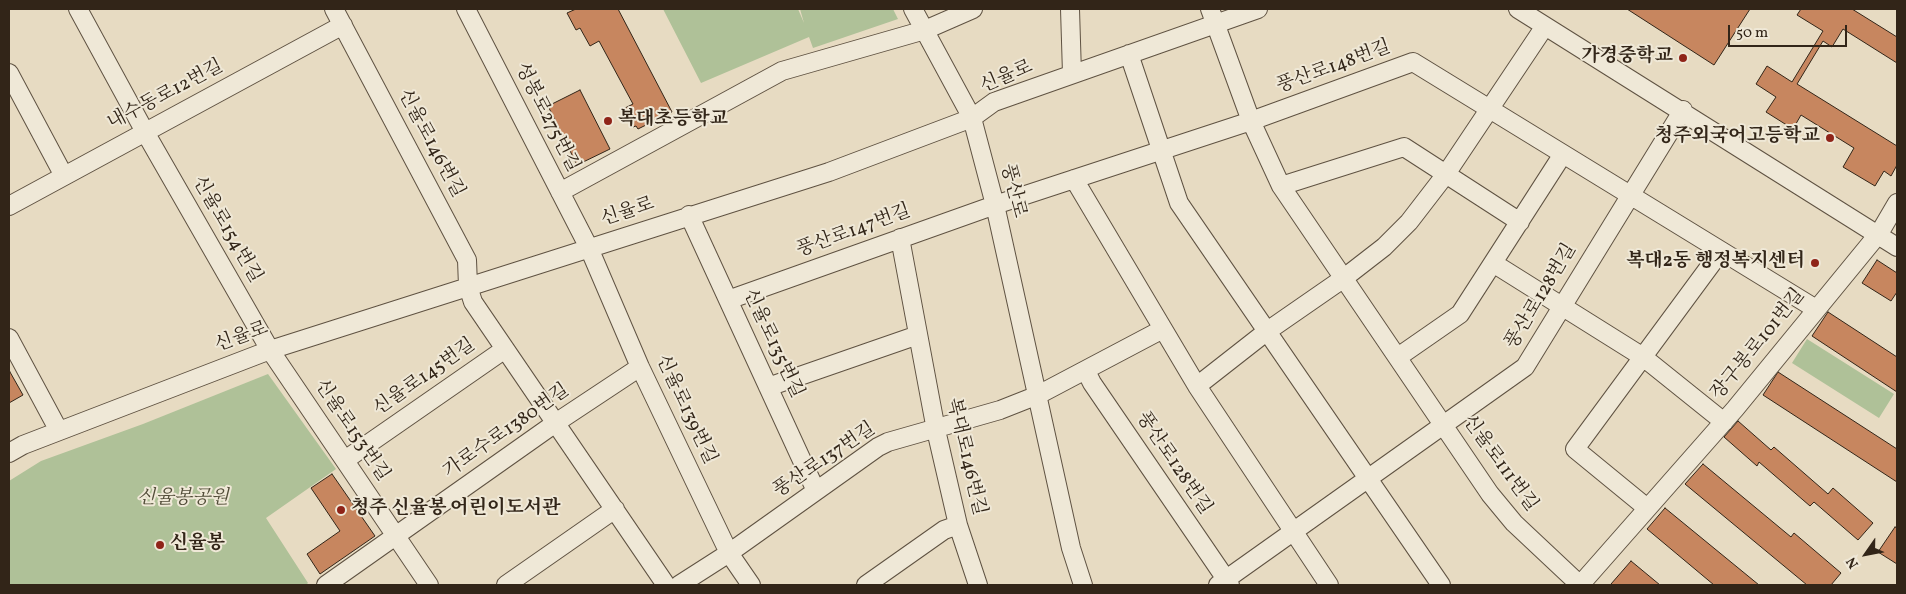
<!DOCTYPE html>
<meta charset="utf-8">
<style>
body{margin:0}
#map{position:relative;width:1906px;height:594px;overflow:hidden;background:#e7dbc2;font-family:Vollkorn,serif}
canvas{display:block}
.frame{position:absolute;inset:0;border:10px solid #322518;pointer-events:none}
.north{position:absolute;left:1841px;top:529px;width:50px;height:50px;-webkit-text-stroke:4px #efe8d7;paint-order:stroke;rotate:237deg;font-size:14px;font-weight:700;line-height:20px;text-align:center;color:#322518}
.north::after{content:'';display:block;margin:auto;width:18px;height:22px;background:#322518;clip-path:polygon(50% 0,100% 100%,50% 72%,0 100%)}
.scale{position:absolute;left:1728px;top:25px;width:119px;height:22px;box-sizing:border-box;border:2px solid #322518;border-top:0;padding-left:6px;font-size:15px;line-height:18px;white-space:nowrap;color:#322518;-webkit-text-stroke:4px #efe8d7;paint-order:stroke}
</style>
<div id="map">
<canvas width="1906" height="594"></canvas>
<div class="frame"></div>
<div class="north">N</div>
<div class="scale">50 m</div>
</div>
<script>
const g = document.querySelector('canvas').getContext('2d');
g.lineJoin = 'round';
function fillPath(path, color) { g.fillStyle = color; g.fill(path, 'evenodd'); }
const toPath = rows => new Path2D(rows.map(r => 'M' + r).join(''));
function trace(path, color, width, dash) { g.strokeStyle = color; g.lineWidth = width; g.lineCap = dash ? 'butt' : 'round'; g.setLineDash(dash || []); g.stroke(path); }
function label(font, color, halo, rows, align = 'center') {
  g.font = font + ' Vollkorn,"Noto Serif KR",serif'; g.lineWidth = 4; g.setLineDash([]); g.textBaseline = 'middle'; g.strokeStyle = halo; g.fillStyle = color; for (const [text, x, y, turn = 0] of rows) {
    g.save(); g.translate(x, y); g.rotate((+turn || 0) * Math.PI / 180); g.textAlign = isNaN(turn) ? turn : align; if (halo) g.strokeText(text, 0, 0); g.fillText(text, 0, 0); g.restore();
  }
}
fillPath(toPath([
 [663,9,798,9,804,23,800,9,893,9,898,19,813,48,809,37,701,83],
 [1807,339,1894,394,1879,418,1792,363],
 [268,374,336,469,266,518,308,583,306,585,9,585,9,481,41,461,143,424]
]), '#afc198');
const building = toPath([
 [576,9,618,9,672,112,638,129,636,126,633,127,623,109,633,104,599,41,590,46,580,28,576,30,567,13,576,9],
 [1627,9,1750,9,1714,65,1627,9],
 [1801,9,1852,9,1897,37,1897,63,1843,29,1832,47,1823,41,1797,84,1897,146,1897,165,1891,176,1884,171,1875,186,1843,167,1854,148,1801,115,1793,129,1766,112,1776,97,1756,84,1767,66,1792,82,1823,31,1797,15,1801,9],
 [580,90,610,149,577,165,548,106,580,90],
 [1877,260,1897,273,1897,292,1891,301,1862,283,1877,260],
 [1828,312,1897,357,1897,392,1812,336,1828,312],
 [10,372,23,395,9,403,9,373,10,372],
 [1778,372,1897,449,1897,482,1763,395,1778,372],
 [1738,421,1771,450,1774,447,1828,494,1833,488,1873,523,1858,540,1814,502,1810,506,1759,462,1757,466,1724,437,1738,421],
 [1703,464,1791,537,1794,533,1841,573,1831,585,1807,585,1685,484,1703,464],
 [332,474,375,536,320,574,307,554,340,531,311,488,332,474],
 [1665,508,1759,585,1714,585,1647,529,1665,508],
 [1895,527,1897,528,1897,564,1878,552,1895,527],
 [1631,561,1660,585,1613,585,1611,584,1631,561]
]);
fillPath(building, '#c7865f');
trace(building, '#322518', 1);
const minor = toPath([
 [78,9,145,132,270,350,429,585],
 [334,9,467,260,468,286,473,302,666,585],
 [466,9,589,248,640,367,729,553,751,585],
 [913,9,972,118,995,205,1071,548,1083,585],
 [1070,9,1072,74],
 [1210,9,1251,121,1281,186,1490,494,1514,523,1580,585],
 [1518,9,1897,247],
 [1129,54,1179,203,1441,585],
 [9,73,64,176],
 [1074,179,1197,386,1329,585],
 [1281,186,1404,147,1520,222],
 [560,192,782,71,925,30,973,9],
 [9,206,343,25],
 [689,215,816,491],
 [900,238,936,430,958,525,978,585],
 [1493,263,1643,357,1724,422],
 [728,300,995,205,1251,121,1413,62,1816,309],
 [9,338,59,431],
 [1398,357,1460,314,1563,154],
 [1086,371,1092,383,1230,585],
 [1197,386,1266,332,1344,278,1384,247,1409,222,1446,174,1545,26],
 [768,387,918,335],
 [9,453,23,445,270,350,829,172,972,118,994,102,1258,9],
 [345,460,505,349],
 [1647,508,1575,449,1721,251],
 [326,585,557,422,640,367],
 [506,585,615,509],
 [679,585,729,553,878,447,888,442,1000,410,1038,395,1163,329],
 [866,585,944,530,958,525],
 [1218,585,1525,367,1683,110],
 [1580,585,1735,409,1880,232,1897,203]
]);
trace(minor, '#5f5242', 20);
trace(minor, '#efe8d7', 18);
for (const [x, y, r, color] of [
 [1683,58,5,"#8f2418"],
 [608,121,5,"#8f2418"],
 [1830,138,5,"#8f2418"],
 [1815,263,5,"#8f2418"],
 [341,510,5,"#8f2418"],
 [160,545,5,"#8f2418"]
]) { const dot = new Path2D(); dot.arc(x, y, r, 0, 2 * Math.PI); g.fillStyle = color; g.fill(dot); trace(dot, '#efe8d7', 2); }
label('bold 19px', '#322518', '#efe8d7', [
 ["가경중학교",1673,58],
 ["복대초등학교",618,121,"left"],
 ["청주외국어고등학교",1820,138],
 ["복대2동 행정복지센터",1805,263],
 ["청주 신율봉 어린이도서관",351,510,"left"],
 ["신율봉",170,545,"left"]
], 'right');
label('19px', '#322518', '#efe8d7', [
 ["풍산로148번길",1334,68,-20],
 ["신율로",1007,78,-23],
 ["내수동로12번길",166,96,-28],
 ["성봉로275번길",546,118,63],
 ["신율로146번길",430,144,62],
 ["풍산로",1012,191,76],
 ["신율로",628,213,-18],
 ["신율로154번길",226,230,60],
 ["풍산로147번길",854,232,-20],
 ["풍산로128번길",1542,297,-59],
 ["신율로",242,338,-20],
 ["신율로135번길",772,344,65],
 ["장구봉로101번길",1759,345,-51],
 ["신율로145번길",425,378,-35],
 ["신율로139번길",685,410,65],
 ["신율로153번길",351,431,56],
 ["가로수로1380번길",507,432,-35],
 ["복대로146번길",965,457,77],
 ["풍산로137번길",825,461,-34],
 ["풍산로128번길",1173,464,56],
 ["신율로111번길",1499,464,54]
]);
label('italic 19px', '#514c38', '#efe8d7', [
 ["신율봉공원",183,500]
]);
</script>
